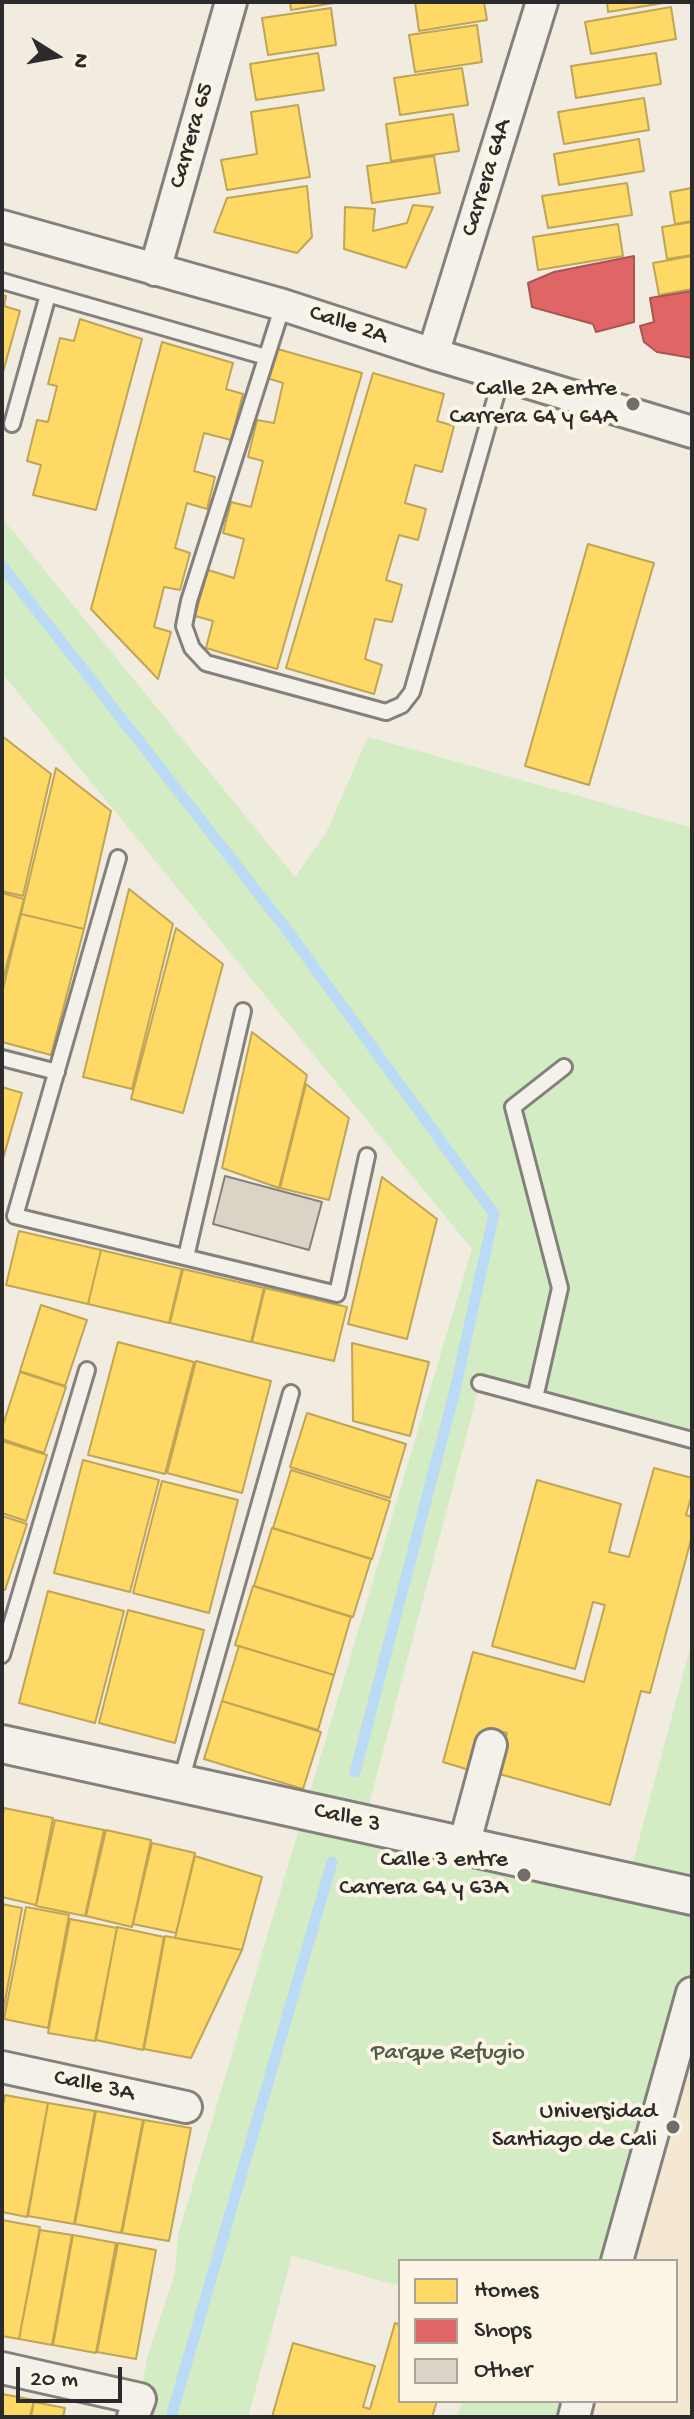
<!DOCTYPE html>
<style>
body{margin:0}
#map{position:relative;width:694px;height:2419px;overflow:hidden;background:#f1ebe0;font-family:"Gochi Hand",sans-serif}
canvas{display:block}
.frame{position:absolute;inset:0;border:4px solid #2b2b2b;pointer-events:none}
.legend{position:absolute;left:398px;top:2259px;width:280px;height:144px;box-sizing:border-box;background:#fcf5e5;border:2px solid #a8a49b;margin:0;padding:10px 14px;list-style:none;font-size:24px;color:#2b2b2b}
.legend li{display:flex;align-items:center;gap:16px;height:40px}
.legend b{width:40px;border:2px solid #a8a49b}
.north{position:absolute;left:16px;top:16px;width:80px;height:80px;-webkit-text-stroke:6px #fcf5e5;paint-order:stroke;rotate:101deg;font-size:22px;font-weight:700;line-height:32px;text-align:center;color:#2b2b2b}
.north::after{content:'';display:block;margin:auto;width:28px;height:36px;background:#2b2b2b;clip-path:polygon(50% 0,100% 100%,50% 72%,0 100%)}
.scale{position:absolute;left:16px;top:2367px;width:106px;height:36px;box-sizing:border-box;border:4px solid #2b2b2b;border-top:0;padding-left:10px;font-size:24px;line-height:28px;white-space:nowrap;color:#2b2b2b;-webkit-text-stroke:6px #fcf5e5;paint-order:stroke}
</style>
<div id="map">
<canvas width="694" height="2419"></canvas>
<div class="frame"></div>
<ul class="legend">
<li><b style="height:22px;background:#ffd966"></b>Homes</li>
<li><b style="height:22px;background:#e06666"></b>Shops</li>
<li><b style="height:22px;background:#dbd3c6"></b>Other</li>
</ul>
<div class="north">N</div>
<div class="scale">20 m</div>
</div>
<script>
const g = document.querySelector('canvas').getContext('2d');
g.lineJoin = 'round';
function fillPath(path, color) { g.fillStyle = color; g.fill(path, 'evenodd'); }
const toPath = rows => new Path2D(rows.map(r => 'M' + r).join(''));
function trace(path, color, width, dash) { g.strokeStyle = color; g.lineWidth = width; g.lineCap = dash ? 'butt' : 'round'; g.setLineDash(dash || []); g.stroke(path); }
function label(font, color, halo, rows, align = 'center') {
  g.font = font + ' "Gochi Hand",sans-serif'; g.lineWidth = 8; g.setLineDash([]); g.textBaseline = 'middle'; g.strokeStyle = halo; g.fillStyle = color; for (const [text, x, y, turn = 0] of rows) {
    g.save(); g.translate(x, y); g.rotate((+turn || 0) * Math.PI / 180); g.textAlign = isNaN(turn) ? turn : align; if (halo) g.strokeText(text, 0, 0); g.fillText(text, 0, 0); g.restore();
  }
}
fillPath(toPath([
 [692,1993,692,2417,574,2417,578,2401,676,2401,676,2261,617,2261]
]), '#f4e8d3');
fillPath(toPath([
 [2,518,295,877,326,833,368,737,692,828,692,1440,480,1384,364,1823,628,1881,692,1641,692,1993,617,2261,400,2261,400,2286,292,2256,248,2417,133,2417,140,2399,147,2358,175,2273,178,2235,472,1249,2,673],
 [462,2401,578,2401,574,2417,457,2417]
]), '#d3ecc3');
const homes = toPath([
 [290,2,340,2,291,10,290,2],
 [415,2,484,2,487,20,419,31,415,2],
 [607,2,670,2,608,12,607,2],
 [671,7,676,39,591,54,585,22,671,7],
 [331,8,336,45,268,55,262,18,331,8],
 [477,25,482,62,415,72,409,35,477,25],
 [318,53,324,90,256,100,250,64,318,53],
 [656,53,661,84,576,98,571,66,656,53],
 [462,68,468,105,400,115,394,78,462,68],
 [644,98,649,130,564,144,558,112,644,98],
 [298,105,310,177,227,190,221,160,257,154,251,112,298,105],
 [453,114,459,151,391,161,386,124,453,114],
 [639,139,644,171,559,185,554,154,639,139],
 [434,156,440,193,372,203,367,166,434,156],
 [627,183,632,215,548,228,542,196,627,183],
 [307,186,312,237,297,253,214,232,227,198,307,186],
 [692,188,692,221,675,224,670,192,692,188],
 [413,205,433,207,406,268,344,249,345,207,375,209,373,231,407,223,413,205],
 [692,222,692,255,667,259,662,227,692,222],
 [618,224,623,256,538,270,533,237,618,224],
 [692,256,692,289,659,295,653,263,692,256],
 [2,295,6,296,4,306,20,311,3,372,2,295],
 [80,319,142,339,96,510,33,495,41,465,27,461,37,420,48,422,57,386,48,384,60,338,74,341,80,319],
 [162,342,233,363,226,389,243,394,231,440,204,433,194,471,215,477,207,509,187,503,175,548,190,553,180,590,164,587,154,627,171,632,158,679,91,609,162,342],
 [274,348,362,373,277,669,206,648,213,621,195,616,208,570,234,578,244,539,223,533,231,502,251,507,263,461,248,457,257,420,274,423,283,383,267,378,274,348],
 [373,373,444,394,437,421,454,426,442,472,415,465,405,503,426,509,418,540,399,535,386,580,402,585,392,622,375,619,365,659,382,665,374,694,286,668,373,373],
 [588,544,654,563,589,785,525,766,588,544],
 [2,736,51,774,23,896,2,891,2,736],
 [56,768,111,811,84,929,21,914,56,768],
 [129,889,173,924,132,1089,83,1077,129,889],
 [2,893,24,899,2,983,2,893],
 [21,914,84,929,51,1055,2,1042,2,993,21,914],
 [176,928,223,964,183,1113,131,1099,176,928],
 [252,1032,307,1075,279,1188,222,1168,252,1032],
 [306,1084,349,1118,329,1200,280,1188,306,1084],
 [2,1087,22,1093,2,1162,2,1087],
 [382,1177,437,1219,407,1339,348,1324,382,1177],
 [19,1231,101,1250,88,1304,6,1285,19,1231],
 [101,1250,182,1269,169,1323,88,1304,101,1250],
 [183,1269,264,1288,251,1342,170,1323,183,1269],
 [265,1288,347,1307,334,1361,252,1342,265,1288],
 [41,1305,87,1320,65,1386,20,1371,41,1305],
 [118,1342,194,1362,165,1474,88,1455,118,1342],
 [352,1343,429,1362,410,1436,353,1421,352,1343],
 [196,1361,271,1381,242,1493,167,1473,196,1361],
 [20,1372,66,1387,44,1453,2,1439,2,1428,20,1372],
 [307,1413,406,1444,390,1498,290,1467,307,1413],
 [2,1441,47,1455,26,1521,2,1513,2,1441],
 [83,1460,159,1480,130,1592,54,1573,83,1460],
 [654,1468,692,1478,692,1494,686,1515,692,1517,692,1536,650,1693,641,1691,610,1805,496,1773,507,1733,488,1728,476,1772,443,1762,473,1652,584,1682,605,1605,593,1602,575,1669,492,1646,537,1480,621,1504,609,1552,629,1557,654,1468],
 [291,1470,390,1501,372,1559,273,1528,291,1470],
 [162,1481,238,1500,209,1613,133,1593,162,1481],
 [2,1516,27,1524,5,1590,2,1589,2,1516],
 [272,1528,371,1559,353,1617,254,1586,272,1528],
 [253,1586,351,1617,334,1675,235,1645,253,1586],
 [48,1591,124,1611,95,1723,19,1703,48,1591],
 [128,1610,204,1630,175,1743,99,1723,128,1610],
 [239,1646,334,1675,318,1730,222,1701,239,1646],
 [222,1701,321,1732,303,1789,204,1759,222,1701],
 [4,1808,53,1818,36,1905,2,1897,2,1820,4,1808],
 [55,1820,104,1830,85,1916,36,1906,55,1820],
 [106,1830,151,1840,132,1927,86,1916,106,1830],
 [152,1843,195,1853,176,1933,133,1924,152,1843],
 [195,1856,262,1877,242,1950,175,1938,195,1856],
 [2,1904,22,1908,2,2018,2,1904],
 [26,1907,69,1915,48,2028,4,2019,26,1907],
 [70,1919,117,1928,95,2041,48,2033,70,1919],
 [117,1927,164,1937,143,2050,96,2040,117,1927],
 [165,1936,242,1950,191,2058,144,2049,165,1936],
 [5,2095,48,2103,27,2217,2,2212,2,2111,5,2095],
 [48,2103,95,2111,74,2224,28,2216,48,2103],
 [96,2111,143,2120,121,2233,75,2224,96,2111],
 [144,2120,191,2128,169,2241,122,2233,144,2120],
 [2,2220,40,2227,19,2339,2,2336,2,2220],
 [40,2230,72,2235,52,2345,19,2339,40,2230],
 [73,2235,116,2243,96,2353,53,2345,73,2235],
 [118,2243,156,2250,136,2359,97,2352,118,2243],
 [395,2323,400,2325,400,2401,437,2401,432,2417,272,2417,293,2343,375,2366,363,2407,370,2409,395,2323],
 [2,2394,34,2400,30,2417,2,2417,2,2394],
 [34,2402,65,2408,63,2417,31,2417,34,2402]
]);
fillPath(homes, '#ffd966');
trace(homes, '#bfa554', 2);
const shops = toPath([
 [634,256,634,322,596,332,593,324,532,307,528,283,554,272,634,256],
 [692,291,692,358,657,352,644,342,640,326,654,322,650,298,692,291]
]);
fillPath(shops, '#e06666');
trace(shops, '#aa5454', 2);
trace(toPath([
 [2,566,287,930,494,1214,455,1390,355,1772],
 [171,2417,332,1862]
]), '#badaf6', 11);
const building = toPath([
 [225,1176,322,1202,309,1250,213,1224,225,1176]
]);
fillPath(building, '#dbd3c6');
trace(building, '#84817c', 2);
const service = toPath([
 [2,281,266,357],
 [283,305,189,601,184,626,192,648,206,663,386,712,402,705,412,692,502,375],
 [12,424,48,295],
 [118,858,15,1216,337,1294,367,1156],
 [2,1058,57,1072],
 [186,1257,243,1011],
 [480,1383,692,1440],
 [535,1398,560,1288,513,1107,564,1067],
 [2,1655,87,1370],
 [181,1781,291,1393]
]);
const minor = toPath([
 [2,226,283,305,433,354,692,432],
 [155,270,231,2],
 [433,354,542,2],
 [464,1845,491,1745],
 [2,2067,186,2107],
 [617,2261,692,1993],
 [2,2368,140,2399,133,2417],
 [574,2417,578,2401]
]);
const tertiary = toPath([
 [2,1744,692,1896]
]);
trace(service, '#84817c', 20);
trace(minor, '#84817c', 36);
trace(tertiary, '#84817c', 42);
trace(service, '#f4f1ea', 14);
trace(minor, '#f4f1ea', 30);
trace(tertiary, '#f4f1ea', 36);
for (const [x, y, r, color] of [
 [633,404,8,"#706e6a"],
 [524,1875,8,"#706e6a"],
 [673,2127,8,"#706e6a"]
]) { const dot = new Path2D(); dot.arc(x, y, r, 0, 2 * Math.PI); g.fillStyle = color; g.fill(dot); trace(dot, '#fcf5e5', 3); }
label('24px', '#2b2b2b', '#fcf5e5', [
 ["Carrera 65",193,136,-74],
 ["Carrera 64A",488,178,-73],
 ["Calle 2A",348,326,18],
 ["Calle 3",347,1819,13],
 ["Calle 3A",94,2087,12]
]);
label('24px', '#2b2b2b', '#fcf5e5', [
 ["Calle 2A entre",617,390],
 ["Carrera 64 y 64A",617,418],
 ["Calle 3 entre",508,1861],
 ["Carrera 64 y 63A",508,1889],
 ["Universidad",657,2113],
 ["Santiago de Cali",657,2141]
], 'right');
label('24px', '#4f5c4b', '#fcf5e5', [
 ["Parque Refugio",448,2054]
]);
</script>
